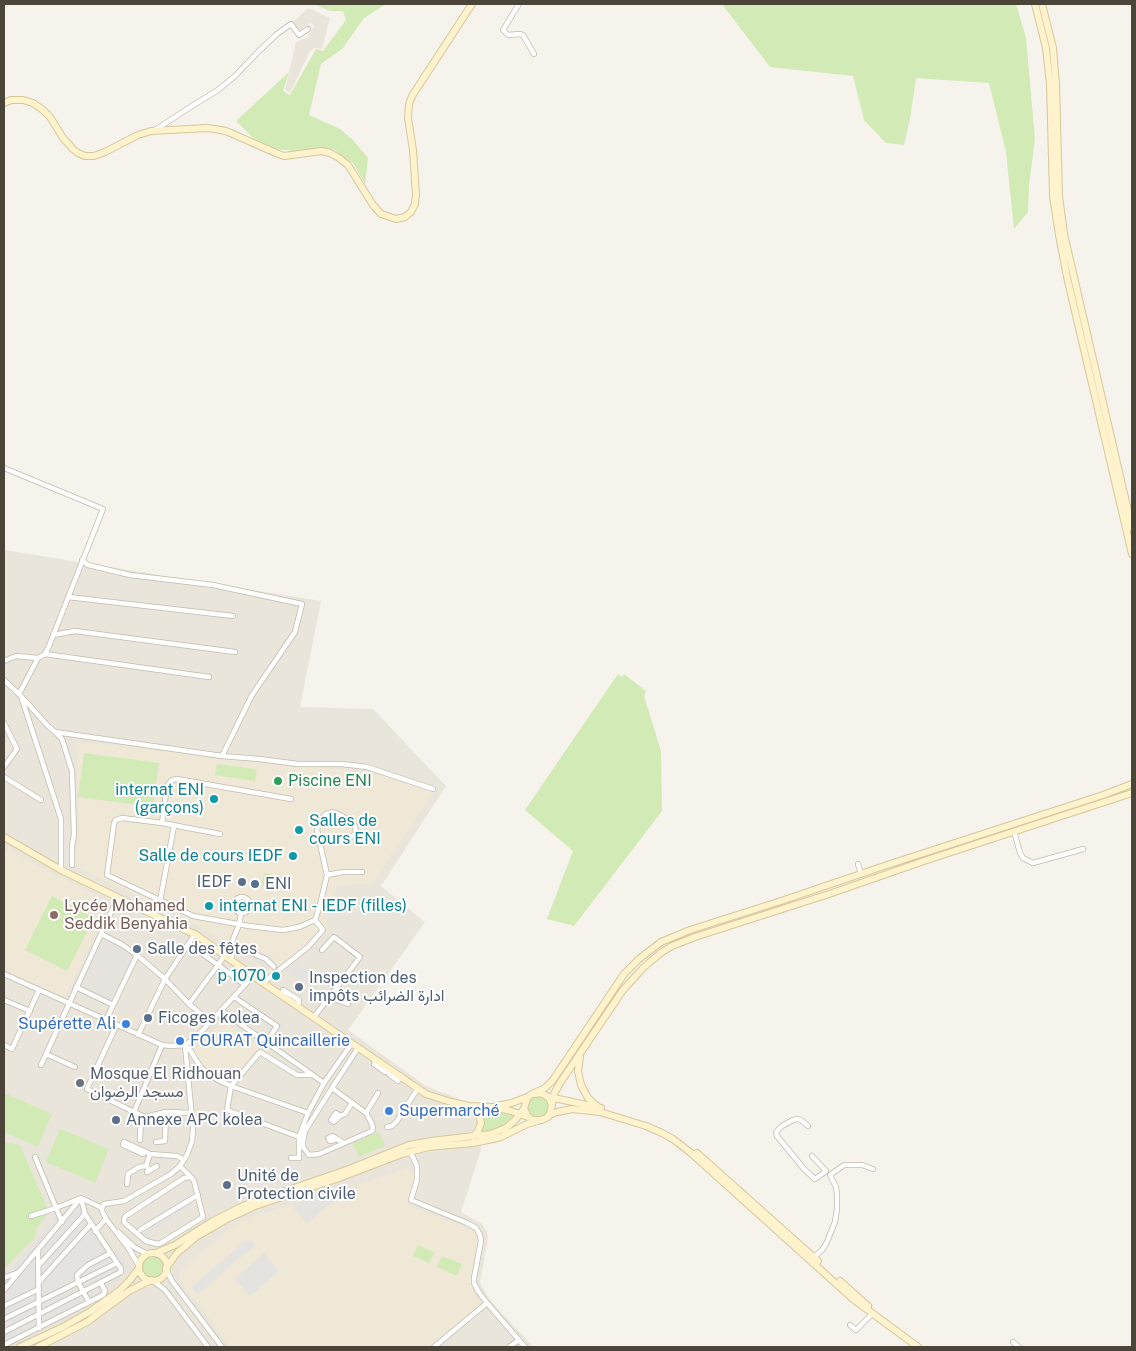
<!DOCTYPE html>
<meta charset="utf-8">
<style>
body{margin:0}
#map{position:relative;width:1136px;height:1351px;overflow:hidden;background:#f6f3ec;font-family:"Public Sans",sans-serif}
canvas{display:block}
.frame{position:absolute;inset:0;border:5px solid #4b4439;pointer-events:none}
</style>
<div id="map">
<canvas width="1136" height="1351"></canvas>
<div class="frame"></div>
</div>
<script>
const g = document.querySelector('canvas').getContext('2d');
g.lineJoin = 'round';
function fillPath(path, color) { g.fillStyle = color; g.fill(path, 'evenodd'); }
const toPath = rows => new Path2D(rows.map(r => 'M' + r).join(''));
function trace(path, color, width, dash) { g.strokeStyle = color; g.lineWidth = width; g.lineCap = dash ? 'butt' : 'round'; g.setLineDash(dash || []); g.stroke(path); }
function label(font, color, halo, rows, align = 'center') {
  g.font = font + ' "Public Sans",Vazirmatn,sans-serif'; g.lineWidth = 4; g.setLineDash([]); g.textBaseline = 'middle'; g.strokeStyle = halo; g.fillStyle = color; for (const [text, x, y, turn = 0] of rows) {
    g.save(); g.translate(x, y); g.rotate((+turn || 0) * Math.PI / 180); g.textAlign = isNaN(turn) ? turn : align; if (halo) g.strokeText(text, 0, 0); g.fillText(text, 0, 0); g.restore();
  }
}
fillPath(toPath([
 [308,8,330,18,322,49,315,48,310,51,290,93,285,90,296,42,308,37,314,26,311,23,300,30,292,23],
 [4,550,321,601,300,707,373,709,446,786,381,886,425,922,348,1030,426,1086,456,1098,477,1116,481,1150,461,1212,482,1224,487,1232,488,1238,480,1282,482,1287,491,1301,533,1347,4,1347]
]), '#eae5da');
fillPath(toPath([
 [102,938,135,956,112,1002,80,987]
]), '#e6e2dd');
fillPath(toPath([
 [77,743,158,748,164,751,255,762,370,772,434,792,395,848,373,884,337,885,326,921,329,930,308,948,271,977,242,955,243,947,218,942,218,935,211,934,194,923,72,865,79,843],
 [4,848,111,903,64,999,4,973],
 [224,1021,261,1046,230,1083,219,1077,203,1066,194,1051],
 [408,1168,416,1178,407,1205,469,1228,474,1231,478,1236,478,1241,471,1280,473,1290,482,1303,429,1347,231,1347,180,1281,179,1273,200,1253,237,1223,253,1216,292,1205,307,1223,346,1191,363,1183]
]), '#efe8d6');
fillPath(toPath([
 [314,4,386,4,364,18,343,48,321,64,309,115,340,129,352,139,368,158,365,184,353,163,333,149,294,151,275,149,253,138,236,121,289,72,283,91,290,95,316,49,323,51,346,20,343,11,330,11],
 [722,4,1016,4,1026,38,1035,139,1029,185,1028,212,1014,229,1006,152,989,83,916,78,910,119,904,145,886,143,864,120,853,76,770,67],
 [618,674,622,677,624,674,646,691,644,696,661,751,662,811,574,926,547,919,573,851,525,810],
 [84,753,159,763,153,807,78,797],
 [217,764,257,769,255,781,215,775],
 [264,873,287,877,285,889,262,885],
 [52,896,94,918,67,971,25,950],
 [4,1093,52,1114,38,1147,4,1132],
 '527 1107a11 11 0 1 1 22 0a11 11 0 1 1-22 0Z',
 [480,1112,501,1112,515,1115,501,1127,478,1135],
 [60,1129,109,1149,95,1183,46,1162],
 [379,1132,385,1146,359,1157,353,1143],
 [4,1142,20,1145,49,1212,37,1227,35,1237,8,1265,4,1267],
 [418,1245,434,1252,429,1263,413,1256],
 '141 1266a11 11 0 1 1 22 0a11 11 0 1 1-22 0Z',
 [442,1256,462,1264,457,1276,437,1267]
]), '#d2eab5');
fillPath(toPath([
 [245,949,271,956,278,968,273,970,270,967,268,970,244,955],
 [296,962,311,974,307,981,302,982,286,970],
 [261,1011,283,1026,272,1043,264,1037,269,1030,266,1028,267,1026,256,1019],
 [332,1189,342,1189,346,1191,306,1223,292,1205],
 [189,1195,194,1203,148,1235,153,1243,147,1243,140,1238,132,1230],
 [86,1203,88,1212,97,1223,95,1227,112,1252,117,1251,128,1267,127,1270,120,1275,121,1279,107,1287,107,1293,105,1296,89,1304,89,1307,9,1347,4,1347,4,1273,12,1269,57,1215],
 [249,1240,252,1241,255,1245,198,1294,191,1287,246,1241],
 [264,1253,279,1271,250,1296,235,1279]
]), '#e5e3e0');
const street = toPath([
 [519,4,503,30,508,35,519,34,523,35,534,54],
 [155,130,192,106,218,90,235,76,258,52,277,34,291,24,299,35,308,29],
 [4,468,103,509,49,646,45,654,38,658,16,656,4,661],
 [82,560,88,565,130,575,213,585,302,604,295,632,252,695,222,756],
 [68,597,233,616],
 [53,635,75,631,235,652],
 [45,654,209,677],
 [4,680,21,696,61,819,61,870],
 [19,694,38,658],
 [21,696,48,726,55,732,222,756,259,759,298,764,342,764,367,767,433,789],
 [4,723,17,749,4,767],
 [55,732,62,739,72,771,74,835,72,846,72,865],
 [4,777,41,800],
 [291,799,177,779,172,780,167,786,162,823,122,818,116,820,114,823,107,875,193,916,249,926,283,930,299,927,315,920],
 [162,823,220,834],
 [1014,831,1020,853,1023,858,1033,863,1083,849],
 [858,864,861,874],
 [327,875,343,872,362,872],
 '234 905a8 8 0 1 1 16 0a8 8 0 1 1-16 0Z',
 [160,901,174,826],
 [101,934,121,944,137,955,165,979,189,1004],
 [189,944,218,965,225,955],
 [231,944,266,959,274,967],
 [218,950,231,944,239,925,241,913],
 [231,960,233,951,231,944],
 [4,974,162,1045,171,1046,185,1045,193,1129,192,1141,187,1155,180,1166,171,1174,124,1201,104,1204,102,1208,102,1211,106,1219,129,1249,139,1266],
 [253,976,201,1032,192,1040,185,1045,190,1050,201,1068,218,1080,231,1086,308,1113],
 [264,982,308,947,323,930,315,920,320,905,327,875,317,830,319,821,326,814,333,812,342,816,355,826,356,833,351,837],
 [76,987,113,1005],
 [283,996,283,990,299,1000,298,1006],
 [234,997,277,1026,266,1043],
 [329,997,348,1004],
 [4,1000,30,1011],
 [222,1011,324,1083],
 [314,1017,360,957,334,937,322,950],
 [106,1020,137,955],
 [211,1022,189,1004,218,965,245,985],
 [116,1026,87,1089,134,1112,162,1045],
 [138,1035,165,979,195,934],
 [4,1045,12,1049,39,990],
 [46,1054,75,1067],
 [377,1060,374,1064,385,1072,388,1068],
 [41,1065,118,897],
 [392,1071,389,1074,398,1081,401,1077],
 [313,1075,297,1075,260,1052,231,1086,227,1110,299,1137,308,1113,324,1083,352,1043],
 [332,1088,366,1113,371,1122,373,1128,372,1131,319,1154,309,1155,303,1147,303,1141,305,1131,332,1088,358,1048],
 [134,1112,145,1117,166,1112,191,1113],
 [366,1113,378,1093],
 [340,1116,336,1113,331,1120,334,1122,340,1116,345,1114,352,1103],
 [808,1126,801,1120,798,1119,793,1120,782,1126,776,1132,777,1136,804,1169,815,1179,826,1171],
 [387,1127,392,1126,397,1121,418,1088],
 [337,1139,333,1136,328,1138,330,1141,337,1139,344,1143],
 [140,1140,141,1116],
 [156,1142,165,1141,166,1112],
 [144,1151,143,1154,123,1145,124,1142,144,1151,150,1154],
 [410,1151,417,1166,417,1180,411,1200,467,1223,476,1228,480,1235,481,1241,474,1278,474,1283,478,1291,487,1303,525,1347],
 [812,1156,826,1171],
 [35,1157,62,1222],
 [291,1158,299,1158,299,1137],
 [146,1166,150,1154,177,1156,184,1160],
 [180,1166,191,1177,194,1181,203,1217,161,1243,157,1244,146,1241,126,1224,124,1222,124,1219,126,1216,184,1178,191,1177],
 [147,1172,157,1166],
 [127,1184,128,1174,139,1167,146,1166,150,1170],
 [140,1230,198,1195],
 [95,1231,106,1219],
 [118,1232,134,1247,147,1254],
 [38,1249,39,1328],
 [813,1258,822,1250,826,1244,835,1222,837,1209,837,1195,836,1187,830,1175,844,1165,862,1165,873,1169],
 [38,1266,85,1214],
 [166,1269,172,1281,222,1347],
 [4,1278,19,1272],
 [152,1280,165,1290,208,1347],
 [39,1282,91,1224],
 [4,1290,81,1198,102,1208],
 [89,1302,78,1282,77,1275,88,1265,111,1253],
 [4,1306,39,1289],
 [4,1319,117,1263],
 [850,1325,856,1330,873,1313],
 [4,1332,121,1272,121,1269,85,1214,81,1198,56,1208,31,1216],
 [1013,1342,1019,1347],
 [4,1345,103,1295,105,1291,101,1283],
 [434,1347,487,1303],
 [509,1347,519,1340]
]);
const secondary = toPath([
 [1035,4,1046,48,1050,84,1053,196,1059,235,1067,277,1132,554],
 [1042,4,1053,48,1056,84,1059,196,1064,234,1132,528],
 [4,103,11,100,23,100,33,103,43,110,50,117,63,138,73,149,78,153,85,156,94,156,105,152,138,135,151,131,207,128,215,129,226,131,276,153,284,156,322,151,330,153,339,158,348,165,373,205,381,214,396,219,405,217,411,212,415,204,416,195,413,150,408,118,409,104,412,96,472,4],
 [4,837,61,870,185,930,195,934,253,976,426,1094,451,1102,469,1106,493,1107,511,1111,528,1117],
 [580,1057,578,1071,581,1085,588,1098,597,1106],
 [535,1094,540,1093,545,1095,549,1098,552,1105,550,1113,548,1117,542,1120,532,1120,527,1115,524,1108,527,1099,530,1095,545,1088,553,1080,624,974,639,959,661,942,690,930,781,901,890,864,1103,795,1132,784],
 [549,1097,601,1108],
 [552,1104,554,1094,560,1083,623,990,644,967,662,952,672,946,695,937,829,894,924,861,1132,793],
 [496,1106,512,1103,527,1097],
 [470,1107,476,1111,479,1114,481,1123,478,1131,473,1137],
 [549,1115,557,1112,572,1109,600,1112,646,1126,662,1133,673,1139,691,1153,853,1299,918,1347],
 [697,1153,818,1261],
 [156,1253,175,1245,213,1221,245,1205,349,1169,409,1145,431,1141,491,1134,506,1128,516,1119,522,1111],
 '139 1267a14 14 0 1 1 28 0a14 14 0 1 1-28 0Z',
 [166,1268,177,1253,196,1237,227,1219,255,1206,339,1178,402,1154,428,1147,473,1143,493,1139,501,1137,527,1124,538,1121],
 [840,1281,868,1306],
 [20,1347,63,1327,91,1311,119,1291,130,1280,139,1268],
 [38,1347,87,1322,129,1291,151,1280]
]);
trace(street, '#c2bbae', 6);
trace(secondary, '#d6c79b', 8);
trace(street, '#fff', 4.5);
trace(secondary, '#fff3cd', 6);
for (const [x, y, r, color] of [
 [278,781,5,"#2e9e5b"],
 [214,799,5,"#0f9aa8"],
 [299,830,5,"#0f9aa8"],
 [293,856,5,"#0f9aa8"],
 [242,882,5,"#5c6f8a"],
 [255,884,5,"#5c6f8a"],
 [209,906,5,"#0f9aa8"],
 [54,915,5,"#8d6e63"],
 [137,949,5,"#5c6f8a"],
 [276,976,5,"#0f9aa8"],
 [299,987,5,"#5c6f8a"],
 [148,1018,5,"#5c6f8a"],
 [126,1024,5,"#3f7fe0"],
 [180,1041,5,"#3f7fe0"],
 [80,1083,5,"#6b7280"],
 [389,1111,5,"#3f7fe0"],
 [116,1120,5,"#5c6f8a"],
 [227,1185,5,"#5c6f8a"]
]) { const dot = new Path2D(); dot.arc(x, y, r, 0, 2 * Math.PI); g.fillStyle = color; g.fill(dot); trace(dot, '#fff', 2); }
label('16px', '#27864d', '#fff', [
 ["Piscine ENI",288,781]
], 'left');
label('16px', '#0d838f', '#fff', [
 ["internat ENI",204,790],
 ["(garçons)",204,808],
 ["Salles de",309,821,"left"],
 ["cours ENI",309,839,"left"],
 ["Salle de cours IEDF",283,856],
 ["internat ENI - IEDF (filles)",219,906,"left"],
 ["p 1070",266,976]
], 'right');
label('16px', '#4e5e75', '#fff', [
 ["IEDF",232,882,"right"],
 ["ENI",265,884],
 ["Salle des fêtes",147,949],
 ["Inspection des",309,978],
 ["impôts ادارة الضرائب",309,996],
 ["Ficoges kolea",158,1018],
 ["Annexe APC kolea",126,1120],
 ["Unité de",237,1176],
 ["Protection civile",237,1194]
], 'left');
label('16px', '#785e54', '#fff', [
 ["Lycée Mohamed",64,906],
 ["Seddik Benyahia",64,924]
], 'left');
label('16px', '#366cbe', '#fff', [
 ["Supérette Ali",116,1024,"right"],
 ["FOURAT Quincaillerie",190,1041],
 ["Supermarché",399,1111]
], 'left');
label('16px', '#5b616d', '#fff', [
 ["Mosque El Ridhouan",90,1074],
 ["مسجد الرضوان",90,1092]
], 'left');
</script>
